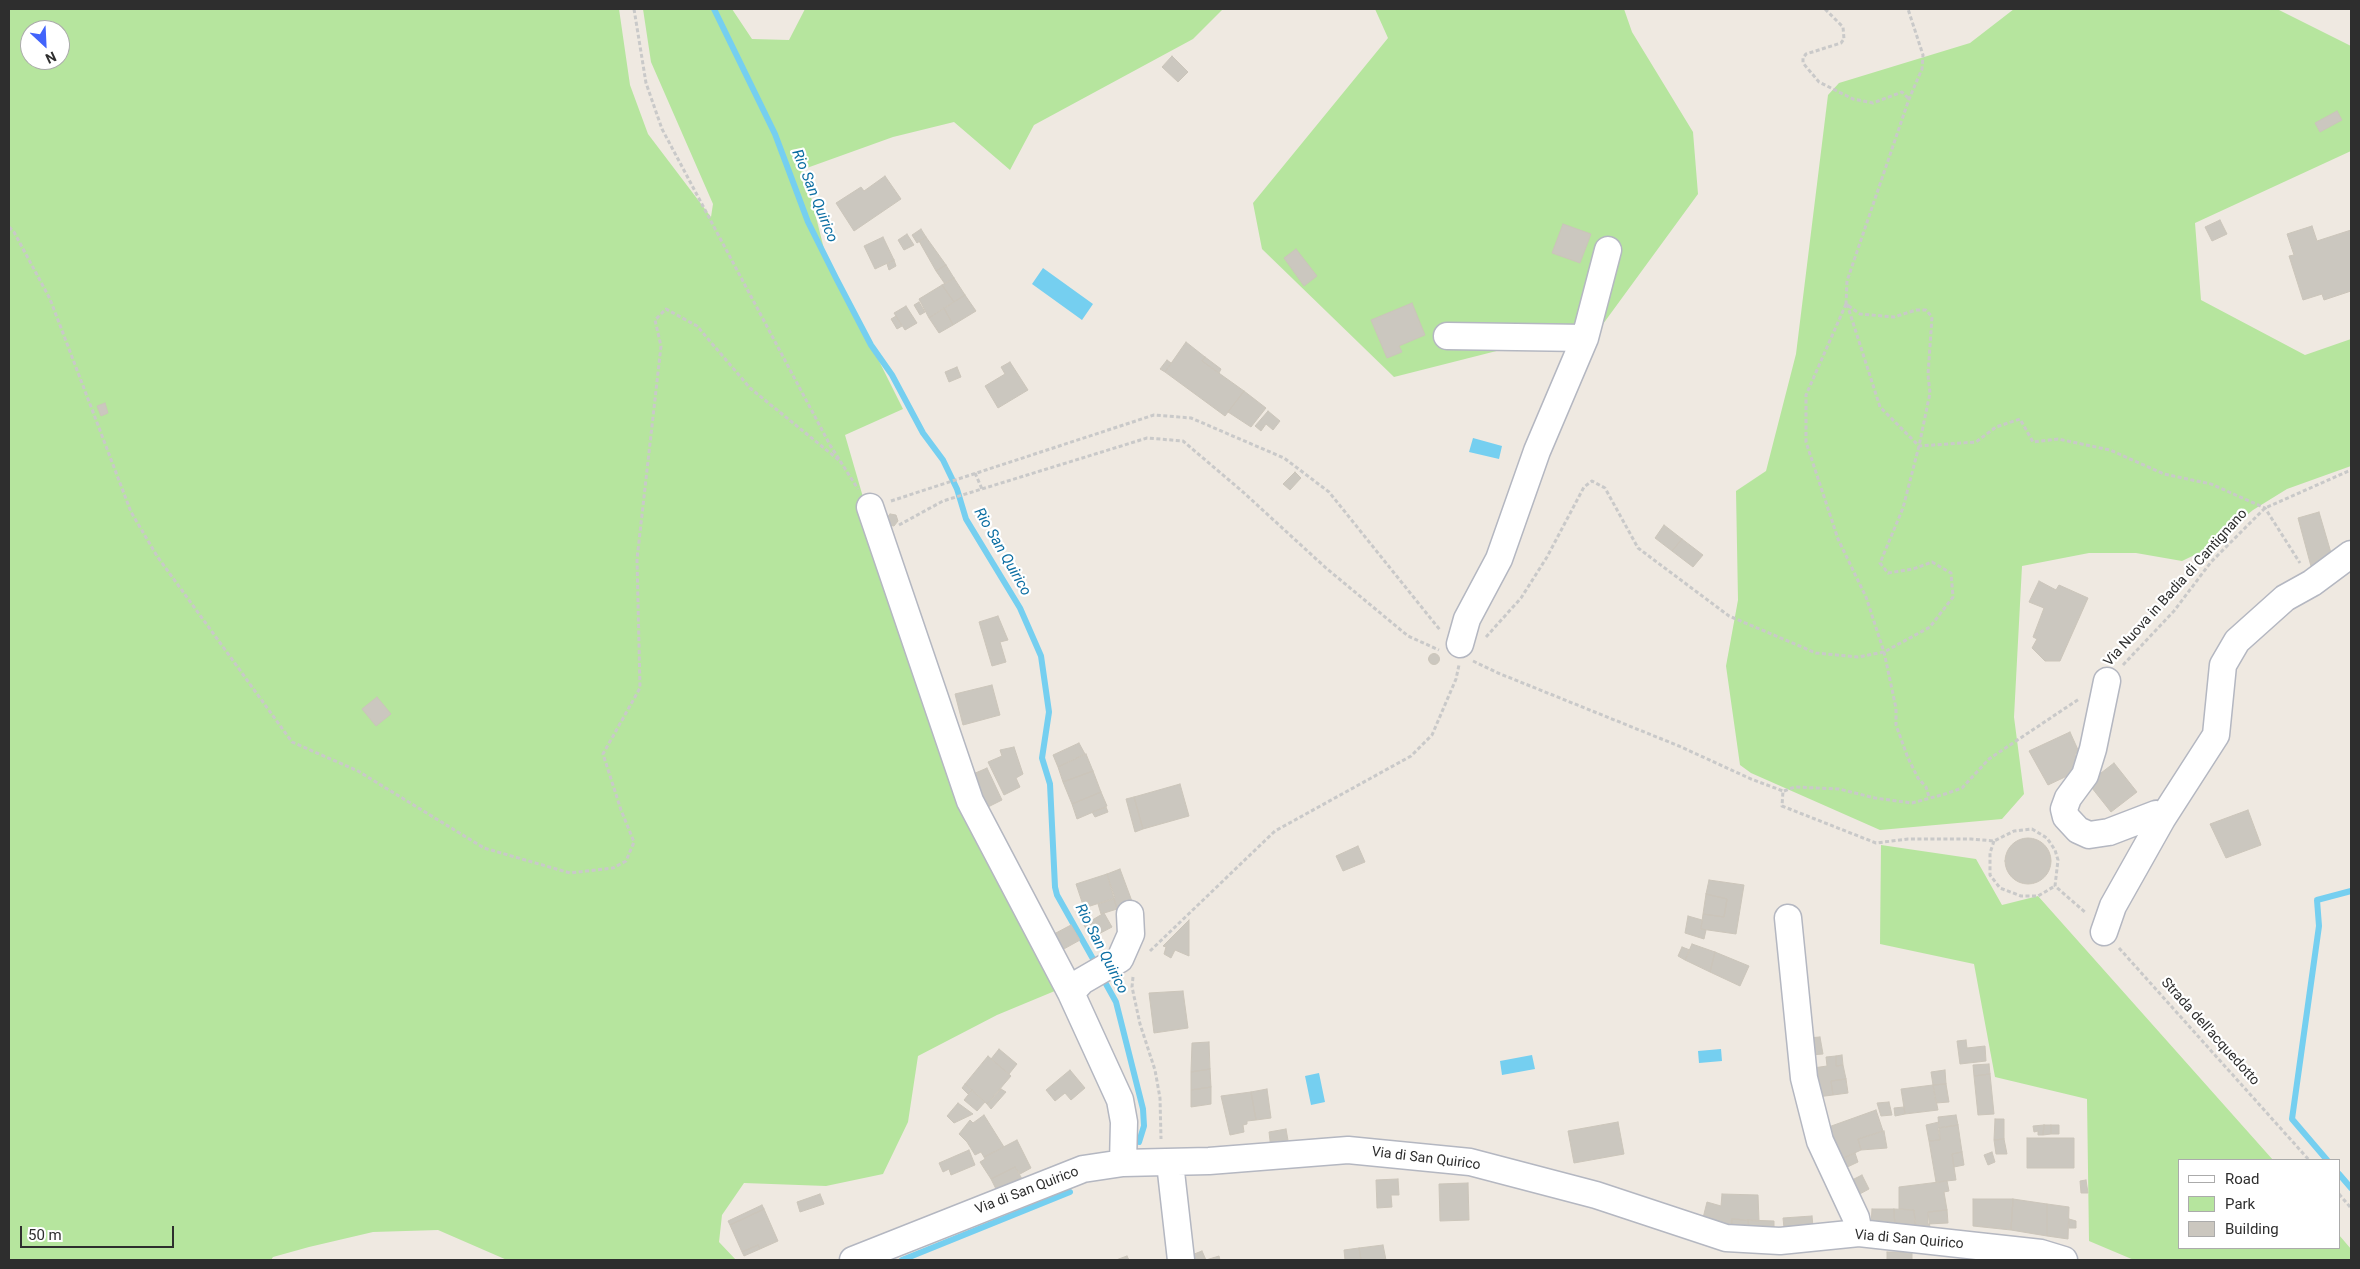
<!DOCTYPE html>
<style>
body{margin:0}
#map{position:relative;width:2360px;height:1269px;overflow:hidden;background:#efe9e1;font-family:Roboto,sans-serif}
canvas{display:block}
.frame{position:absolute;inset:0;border:10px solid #2e2e2e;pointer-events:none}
.legend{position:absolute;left:2178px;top:1159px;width:162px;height:90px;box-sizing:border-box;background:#fff;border:1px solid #ababab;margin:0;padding:6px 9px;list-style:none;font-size:15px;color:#2e2e2e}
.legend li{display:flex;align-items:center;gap:10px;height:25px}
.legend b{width:25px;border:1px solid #ababab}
.north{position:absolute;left:20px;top:20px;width:50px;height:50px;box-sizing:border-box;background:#fff;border:1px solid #ababab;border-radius:50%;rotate:155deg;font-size:14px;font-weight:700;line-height:20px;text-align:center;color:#2e2e2e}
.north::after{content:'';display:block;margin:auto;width:18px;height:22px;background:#4264fb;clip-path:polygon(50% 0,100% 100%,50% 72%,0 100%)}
.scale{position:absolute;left:20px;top:1226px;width:154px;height:22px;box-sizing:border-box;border:2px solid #2e2e2e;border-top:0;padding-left:6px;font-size:15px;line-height:18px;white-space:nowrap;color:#2e2e2e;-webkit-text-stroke:4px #fff;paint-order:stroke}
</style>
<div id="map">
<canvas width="2360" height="1269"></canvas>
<div class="frame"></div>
<ul class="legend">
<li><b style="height:6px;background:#fff"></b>Road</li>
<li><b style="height:14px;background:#b6e59e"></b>Park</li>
<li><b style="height:14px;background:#cbc7bf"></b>Building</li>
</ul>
<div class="north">N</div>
<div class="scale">50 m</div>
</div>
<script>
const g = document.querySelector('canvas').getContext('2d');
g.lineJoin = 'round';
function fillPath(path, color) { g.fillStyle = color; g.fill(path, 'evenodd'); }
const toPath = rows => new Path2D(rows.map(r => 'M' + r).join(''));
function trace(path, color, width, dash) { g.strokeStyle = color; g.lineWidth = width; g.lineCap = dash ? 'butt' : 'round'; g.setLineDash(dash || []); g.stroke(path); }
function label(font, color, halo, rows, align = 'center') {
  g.font = font + ' Roboto,sans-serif'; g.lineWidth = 4.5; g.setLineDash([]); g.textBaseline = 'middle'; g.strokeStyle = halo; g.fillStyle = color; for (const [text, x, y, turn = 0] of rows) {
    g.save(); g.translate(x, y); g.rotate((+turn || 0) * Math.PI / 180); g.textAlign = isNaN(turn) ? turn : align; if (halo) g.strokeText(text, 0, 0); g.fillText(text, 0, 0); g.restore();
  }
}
fillPath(toPath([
 [9,9,619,9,630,85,648,134,711,217,713,204,651,62,643,9,732,9,752,39,789,40,805,9,1223,9,1193,39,1034,125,1010,170,954,122,893,137,804,169,825,253,903,409,845,435,878,549,1062,988,997,1015,918,1056,908,1122,883,1174,826,1186,744,1183,722,1215,719,1242,736,1260,507,1260,438,1230,373,1232,309,1247,273,1257,271,1260,9,1260],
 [30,30,60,30,60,60,30,60],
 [1375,9,1624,9,1632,32,1693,132,1698,194,1603,324,1394,377,1262,249,1253,203,1388,38],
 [2014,9,2277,9,2351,46,2351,151,2195,223,2201,300,2305,355,2351,339,2351,466,2287,489,2253,510,2205,550,2182,561,2136,553,2089,553,2022,566,2014,717,2024,794,2002,819,1880,830,1751,773,1740,765,1726,666,1738,600,1736,491,1766,471,1796,354,1828,95,1839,83,1970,43],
 [1881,845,1976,859,2002,905,2038,896,2273,1160,2179,1160,2179,1248,2339,1248,2339,1235,2351,1249,2351,1260,2134,1260,2089,1241,2087,1099,1995,1077,1974,964,1880,944]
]), '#b6e59e');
fillPath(toPath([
 [1043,268,1093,304,1082,320,1032,284],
 [1473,438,1502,446,1499,459,1469,452],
 [1721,1049,1722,1061,1699,1063,1698,1051],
 [1532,1055,1535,1069,1502,1075,1500,1061],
 [1319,1073,1325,1102,1311,1105,1305,1076]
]), '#75cff0');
trace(toPath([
 [714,9,775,134,808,222,836,278,871,345,892,375,923,433,943,460,957,489,966,519,1020,608,1041,656,1049,712,1042,758,1050,784,1055,887,1057,895,1097,966],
 [1101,975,1116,1002,1143,1109,1144,1126,1139,1142],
 [2327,1160,2292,1119,2319,926,2317,900,2351,891],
 [2339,1174,2351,1188],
 [902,1260,1070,1192]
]), '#75cff0', 6);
const building = toPath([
 [1172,56,1188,72,1178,82,1162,67,1172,56],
 [2337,111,2342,120,2320,132,2315,123,2337,111],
 [885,176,901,199,854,231,836,203,861,187,864,191,885,176],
 [2220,220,2227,234,2212,241,2205,227,2220,220],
 [1563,224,1591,234,1580,263,1552,253,1563,224],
 [2312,226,2317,241,2351,230,2351,291,2324,300,2322,294,2303,300,2289,256,2294,255,2287,234,2312,226],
 [921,229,926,237,917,243,912,235,921,229],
 [907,234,914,245,904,250,898,240,907,234],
 [883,237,894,260,875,269,864,246,883,237],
 [926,237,946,265,936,271,919,241,926,237],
 [1296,249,1317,276,1304,286,1284,258,1296,249],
 [894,260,896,266,889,270,887,264,894,260],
 [946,265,954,278,945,284,936,271,946,265],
 [954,278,965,295,954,302,942,285,954,278],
 [942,285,954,302,929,318,919,299,942,285],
 [965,295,976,311,953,325,944,308,965,295],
 [919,302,925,312,920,315,914,305,919,302],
 [1412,303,1425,335,1399,346,1402,352,1387,358,1371,320,1412,303],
 [906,306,917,323,905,330,894,313,906,306],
 [944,308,953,325,939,333,929,318,944,308],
 [896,316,902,326,897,329,891,319,896,316],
 [1186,342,1205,357,1202,361,1244,391,1225,416,1165,372,1186,342],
 [1205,357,1221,369,1219,373,1202,361,1205,357],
 [1167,360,1171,363,1165,372,1160,369,1167,360],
 [1010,362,1028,390,998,408,985,386,1005,374,1001,367,1010,362],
 [957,367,961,377,949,382,945,372,957,367],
 [1244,391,1266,408,1251,427,1228,412,1244,391],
 [105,403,108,413,101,416,97,406,105,403],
 [1268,411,1280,421,1273,430,1266,424,1261,431,1255,426,1268,411],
 [1295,472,1301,478,1290,490,1283,484,1295,472],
 [2319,512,2334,563,2312,570,2298,518,2319,512],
 [890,514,896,515,898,521,894,526,888,525,886,519,890,514],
 [1664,525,1682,539,1672,551,1655,538,1664,525],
 [1682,539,1703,555,1693,567,1672,551,1682,539],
 [2039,581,2056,590,2059,585,2088,598,2060,661,2045,661,2032,648,2037,639,2033,637,2044,608,2029,602,2039,581],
 [998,616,1008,640,1000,642,1006,662,992,666,979,622,998,616],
 '1428.5 659a5.5 5.5 0 1 1 11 0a5.5 5.5 0 1 1-11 0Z',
 [992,685,1000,715,963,725,955,694,992,685],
 [377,697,391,714,376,726,362,709,377,697],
 [2070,732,2079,752,2075,754,2082,769,2048,785,2029,751,2070,732],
 [1079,743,1085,754,1058,767,1053,755,1079,743],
 [1014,747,1023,774,1016,778,1020,787,1004,795,988,762,1002,756,1000,750,1014,747],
 [1086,754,1093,771,1063,782,1058,767,1086,754],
 [2114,763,2137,792,2111,812,2088,783,2114,763],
 [987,768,1002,800,980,811,964,778,987,768],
 [1093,771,1101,792,1072,804,1063,782,1093,771],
 [1180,784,1189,816,1143,829,1134,797,1180,784],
 [1101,792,1107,806,1077,819,1072,804,1101,792],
 [1134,797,1143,829,1135,832,1126,799,1134,797],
 [1106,807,1108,812,1095,817,1092,812,1106,807],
 [2248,810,2261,845,2226,858,2210,824,2248,810],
 '2005 861a23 23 0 1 1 46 0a23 23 0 1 1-46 0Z',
 [1358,846,1365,862,1343,871,1336,856,1358,846],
 [1120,869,1133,904,1117,909,1107,874,1120,869],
 [1107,874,1115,898,1084,908,1076,884,1107,874],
 [1709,880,1744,885,1736,934,1701,929,1703,914,1724,917,1727,899,1706,894,1709,880],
 [1706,894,1727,899,1724,917,1703,914,1706,894],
 [1114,899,1117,909,1101,914,1098,904,1114,899],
 [1104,913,1112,927,1091,938,1084,925,1104,913],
 [1688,916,1702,920,1701,929,1706,930,1704,939,1685,933,1688,916],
 [1189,920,1189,956,1175,950,1171,958,1164,954,1166,947,1163,946,1189,920],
 [1071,925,1080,940,1062,950,1054,934,1071,925],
 [1692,944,1715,952,1710,972,1685,960,1692,944],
 [1682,947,1690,950,1685,960,1678,956,1682,947],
 [1715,952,1749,966,1740,986,1710,972,1715,952],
 [1183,991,1188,1028,1154,1033,1149,993,1183,991],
 [1820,1037,1823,1054,1811,1055,1808,1038,1820,1037],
 [1966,1040,1967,1048,1985,1046,1986,1061,1960,1064,1957,1041,1966,1040],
 [1209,1042,1210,1069,1191,1072,1192,1043,1209,1042],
 [999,1049,1017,1064,1009,1074,991,1059,999,1049],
 [1842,1055,1843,1065,1836,1066,1836,1056,1842,1055],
 [988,1056,1011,1076,987,1104,965,1084,988,1056],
 [1836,1056,1836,1066,1843,1065,1846,1079,1831,1081,1833,1095,1817,1097,1813,1068,1827,1066,1826,1057,1836,1056],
 [1989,1064,1990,1074,1974,1076,1973,1065,1989,1064],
 [1210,1069,1211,1087,1191,1090,1191,1072,1210,1069],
 [1070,1070,1085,1088,1071,1100,1065,1093,1055,1101,1046,1090,1070,1070],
 [1945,1070,1946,1084,1933,1085,1931,1072,1945,1070],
 [1990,1074,1994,1114,1978,1115,1974,1076,1990,1074],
 [1846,1079,1848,1093,1833,1095,1831,1081,1846,1079],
 [965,1084,972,1090,968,1094,962,1088,965,1084],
 [1946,1084,1949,1102,1936,1103,1933,1085,1946,1084],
 [1933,1085,1938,1110,1905,1114,1901,1089,1933,1085],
 [1211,1087,1211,1104,1191,1107,1191,1090,1211,1087],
 [1001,1089,1006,1092,991,1109,987,1104,1001,1089],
 [1267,1089,1271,1118,1256,1120,1251,1092,1267,1089],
 [972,1090,985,1102,977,1111,964,1100,972,1090],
 [1251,1092,1256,1120,1247,1121,1247,1124,1243,1125,1244,1132,1230,1135,1221,1096,1251,1092],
 [1889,1102,1892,1115,1881,1116,1877,1103,1889,1102],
 [958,1103,973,1114,954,1123,947,1116,958,1103],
 [1904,1107,1905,1114,1895,1116,1894,1108,1904,1107],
 [1876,1110,1883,1131,1858,1139,1861,1150,1837,1161,1823,1129,1876,1110],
 [984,1115,1004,1147,984,1157,981,1152,975,1155,967,1142,959,1134,970,1120,973,1123,984,1115],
 [1956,1115,1958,1125,1939,1128,1938,1117,1956,1115],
 [1995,1119,2004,1119,2004,1139,1994,1140,1995,1119],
 [1618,1122,1624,1154,1574,1163,1568,1131,1618,1122],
 [1939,1122,1940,1140,1929,1141,1926,1125,1939,1122],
 [1958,1125,1962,1152,1952,1154,1956,1180,1936,1182,1929,1141,1940,1140,1938,1128,1958,1125],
 [2044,1125,2051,1125,2051,1134,2043,1135,2044,1125],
 [2044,1125,2043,1135,2038,1135,2038,1131,2034,1132,2033,1126,2044,1125],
 [2051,1125,2059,1125,2059,1134,2051,1134,2051,1125],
 [1286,1129,1289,1146,1271,1149,1269,1132,1286,1129],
 [1884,1131,1887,1148,1861,1150,1858,1139,1884,1131],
 [2027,1138,2074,1138,2074,1168,2027,1168,2027,1138],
 [2004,1139,2007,1154,1996,1154,1994,1140,2004,1139],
 [1017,1140,1031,1168,1020,1174,1015,1167,991,1179,980,1162,985,1159,984,1157,1017,1140],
 [969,1150,975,1165,951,1175,949,1169,943,1172,939,1163,969,1150],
 [1962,1152,1964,1165,1954,1167,1952,1154,1962,1152],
 [1992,1152,1995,1162,1988,1165,1984,1155,1992,1152],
 [1855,1153,1858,1162,1841,1170,1837,1161,1855,1153],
 [1015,1167,1025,1184,999,1195,991,1179,1015,1167],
 [1862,1175,1869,1189,1856,1196,1848,1182,1862,1175],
 [1398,1179,1399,1195,1391,1195,1392,1207,1377,1208,1376,1180,1398,1179],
 [2086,1180,2088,1193,2081,1193,2080,1181,2086,1180],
 [1947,1181,1949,1191,1944,1192,1947,1210,1928,1212,1930,1228,1916,1229,1914,1210,1899,1209,1899,1187,1947,1181],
 [1468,1183,1469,1220,1440,1221,1439,1184,1468,1183],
 [820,1194,824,1204,800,1212,797,1202,820,1194],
 [1722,1194,1758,1195,1759,1221,1732,1219,1731,1229,1702,1222,1707,1202,1721,1206,1722,1194],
 [1973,1199,2013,1199,2011,1230,1973,1226,1973,1199],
 [2013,1199,2047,1204,2047,1236,2011,1230,2013,1199],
 [2047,1204,2069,1207,2068,1239,2047,1236,2047,1204],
 [762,1205,764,1209,730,1225,728,1221,762,1205],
 [764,1209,778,1241,760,1249,758,1245,742,1252,730,1225,764,1209],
 [1872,1209,1894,1209,1895,1228,1871,1225,1872,1209],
 [1894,1209,1914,1210,1916,1233,1895,1228,1894,1209],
 [1947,1210,1948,1223,1928,1224,1928,1212,1947,1210],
 [1812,1216,1813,1226,1784,1228,1783,1218,1812,1216],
 [1732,1219,1748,1220,1749,1228,1731,1229,1732,1219],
 [2069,1219,2076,1221,2076,1228,2069,1228,2069,1219],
 [1748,1220,1774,1221,1774,1229,1749,1228,1748,1220],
 [758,1245,760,1249,744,1256,742,1252,758,1245],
 [1383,1245,1386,1260,1361,1260,1359,1248,1383,1245],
 [1359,1248,1361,1260,1345,1260,1344,1250,1359,1248],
 [1202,1251,1206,1260,1219,1256,1220,1260,1191,1260,1189,1256,1202,1251],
 [1887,1252,1912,1252,1912,1260,1887,1260,1887,1252],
 [1127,1256,1129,1260,1116,1260,1127,1256]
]);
fillPath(building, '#cbc7bf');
trace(building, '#cbc5ba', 1);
const minor = toPath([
 [1447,336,1585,338],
 [870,507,970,801,1071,993,1120,1100,1124,1122,1123,1163],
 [1460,644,1467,619,1499,559,1537,451,1585,338,1608,250],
 [2107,681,2093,749,2085,775,2068,798,2064,809,2066,817,2078,830,2089,835,2109,832,2156,814,2162,819],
 [1788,918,1804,1078,1820,1141,1856,1218,1859,1233],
 [2104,932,2113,906,2162,819,2216,735,2223,665,2237,641,2285,598,2312,583,2351,554],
 [1071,993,1082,981,1120,959,1131,934,1130,914],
 [1170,1163,1181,1260],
 [853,1260,1083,1169,1123,1163,1209,1161,1348,1150,1470,1162,1596,1195,1726,1238,1780,1241,1859,1233,2041,1253,2064,1260]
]);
trace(minor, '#b4b7c1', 29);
trace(toPath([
 [634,9,646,83,662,129,830,445,858,489],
 [1825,9,1843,27,1844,39,1841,43,1806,54,1803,58,1803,63,1819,82,1853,99,1873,103,1902,92,1909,99],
 [9,227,14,232,50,299,131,512,157,556,292,742,358,771,484,848,570,873,613,868,626,861,634,842,621,810,603,754,640,688,637,559,661,346,655,320,666,309,697,326,750,388,840,461],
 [1846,304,1806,395,1806,442,1838,539,1866,597,1884,652,1896,708,1896,725,1908,758,1918,778,1926,787,1929,797],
 [1847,304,1880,407,1919,446,1976,442,1996,427,2020,419,2033,442,2058,439,2110,450,2164,474,2211,484,2265,508,2300,563],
 [975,473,982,489],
 [891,501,1154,415,1191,418,1284,458,1329,492,1440,630],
 [899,525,943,501,1147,438,1183,441,1243,492,1326,568,1408,636,1439,650],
 [1486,637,1521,598,1547,557,1584,487,1592,481,1605,488,1638,548,1729,616,1816,653,1858,657,1884,652,1930,627,1953,597,1951,573,1932,562,1913,569,1888,573,1880,563,1903,508,1919,446,1930,393,1928,375,1932,317,1926,310,1916,310,1894,317,1860,314,1846,304,1847,281,1909,99,1922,69,1923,55,1908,9],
 [1473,661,1498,673,1679,746,1751,779,1783,791,1782,806,1876,843,1908,839,1971,839,1994,841,2014,831,2032,829,2047,838,2055,850,2058,860,2055,886,2086,913],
 [2123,665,2174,611,2211,562,2265,508,2351,470],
 [1784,791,1795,787,1839,789,1875,798,1912,803,1945,794,1962,788,1989,759,2079,699],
 [1994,841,1990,853,1990,875,2000,888,2021,896,2038,896,2055,886],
 [2119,948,2309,1160],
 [1150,951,1275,831,1411,756,1432,735,1456,679,1459,665],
 [1133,977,1132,987,1140,1024,1155,1070,1160,1098,1161,1139],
 [2339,1194,2351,1208]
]), '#c9c9c9', 3, [4, 2.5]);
trace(minor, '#fff', 26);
label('14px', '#2e2e2e', '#fff', [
 ["Via Nuova in Badia di Cantignano",2176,588,-48],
 ["Strada dell'acquedotto",2210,1032,48],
 ["Via di San Quirico",1426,1159,7],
 ["Via di San Quirico",1027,1191,-21],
 ["Via di San Quirico",1909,1240,5]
]);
label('italic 15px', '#0d6fa3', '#fff', [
 ["Rio San Quirico",814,196,68],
 ["Rio San Quirico",1002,552,60],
 ["Rio San Quirico",1101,949,63]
]);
</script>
